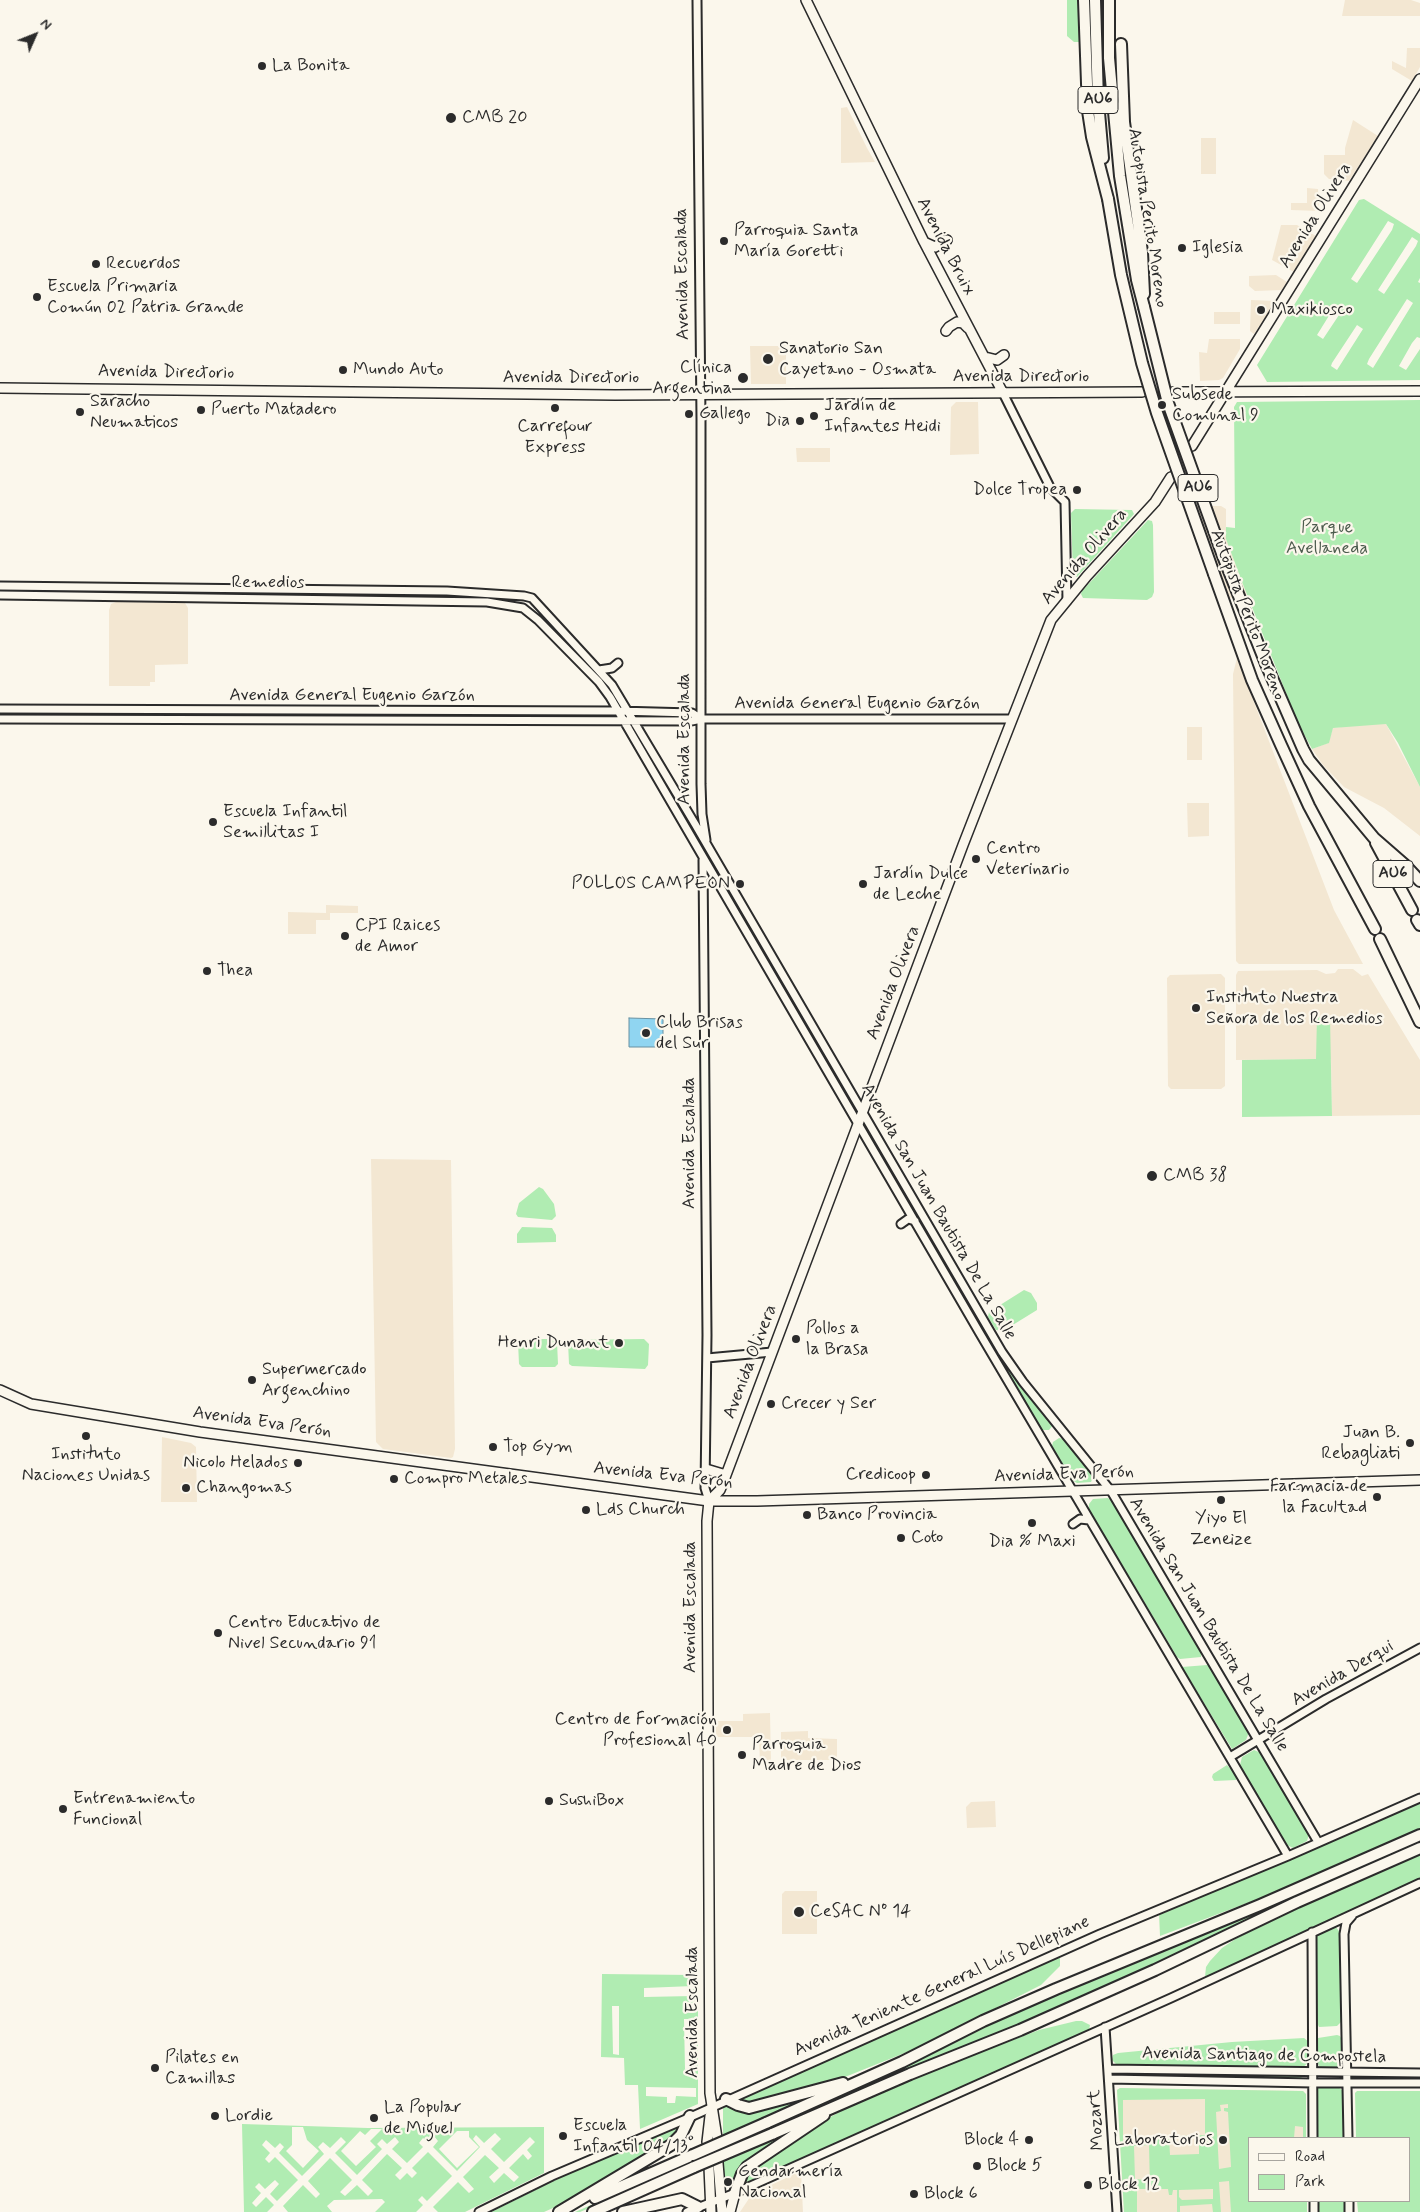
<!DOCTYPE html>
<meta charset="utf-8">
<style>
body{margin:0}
#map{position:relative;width:1420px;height:2212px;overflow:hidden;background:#fbf7ec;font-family:Mynerve,sans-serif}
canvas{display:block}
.legend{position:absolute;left:1248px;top:2137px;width:162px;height:65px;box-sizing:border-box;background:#fbf7ec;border:1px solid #a8a59f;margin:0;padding:6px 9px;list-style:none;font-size:15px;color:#2b2b2b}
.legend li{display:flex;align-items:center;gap:10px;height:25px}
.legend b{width:25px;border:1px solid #a8a59f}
.north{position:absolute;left:10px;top:10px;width:50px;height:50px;-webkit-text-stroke:4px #fbf7ec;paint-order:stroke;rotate:46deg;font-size:14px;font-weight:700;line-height:20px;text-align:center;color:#2b2b2b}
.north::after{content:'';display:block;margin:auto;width:18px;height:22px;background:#2b2b2b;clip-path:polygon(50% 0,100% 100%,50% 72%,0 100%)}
</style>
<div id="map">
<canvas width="1420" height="2212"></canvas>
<ul class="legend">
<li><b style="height:6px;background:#fbf7ec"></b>Road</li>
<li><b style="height:14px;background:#b0ecb2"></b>Park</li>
</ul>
<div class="north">N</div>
</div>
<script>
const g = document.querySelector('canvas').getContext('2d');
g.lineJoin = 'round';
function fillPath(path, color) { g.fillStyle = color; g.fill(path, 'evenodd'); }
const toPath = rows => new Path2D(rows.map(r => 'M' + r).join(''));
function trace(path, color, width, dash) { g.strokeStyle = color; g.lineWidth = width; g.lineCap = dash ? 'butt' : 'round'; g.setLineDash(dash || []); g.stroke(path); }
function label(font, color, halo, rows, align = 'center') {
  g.font = font + ' Mynerve,sans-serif'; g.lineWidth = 4.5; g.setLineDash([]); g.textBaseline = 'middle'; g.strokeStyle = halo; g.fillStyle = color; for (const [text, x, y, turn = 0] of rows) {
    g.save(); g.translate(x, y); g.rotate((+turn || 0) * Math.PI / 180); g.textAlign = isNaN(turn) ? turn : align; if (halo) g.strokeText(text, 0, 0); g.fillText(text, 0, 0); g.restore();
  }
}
fillPath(toPath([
 [1345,0,1411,0,1420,3,1420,16,1342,16],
 [1407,48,1420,48,1420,67,1412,81,1392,69,1392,61,1406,68],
 [847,107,867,148,875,162,841,163,841,108],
 [1353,120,1378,136,1349,181,1329,179,1324,174,1324,155,1345,155,1345,148],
 [1201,138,1216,138,1216,174,1201,174],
 [1307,188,1318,189,1319,211,1291,210,1291,203,1307,203],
 [1281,225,1297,225,1316,236,1294,272,1272,260],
 [1276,275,1287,282,1282,290,1255,291,1249,286,1249,276],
 [1251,300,1276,301,1254,334,1250,331],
 [1214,312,1240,312,1240,324,1214,324],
 [1209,339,1240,339,1240,349,1223,378,1219,380,1200,381,1199,352,1207,353],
 [779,344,786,344,786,384,751,384,750,346,778,346],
 [956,402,978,402,979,454,950,455,951,407],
 [796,448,830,448,830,462,797,462],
 [1187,506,1221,506,1226,509,1226,539,1248,598,1223,598],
 [116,602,185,603,188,608,188,664,155,665,155,682,150,682,150,686,109,686,109,610,111,604],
 [1237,658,1334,910,1363,964,1239,964,1236,961,1233,674],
 [1367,724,1386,724,1420,787,1420,836,1384,808,1344,787,1323,765,1312,749,1328,743,1333,728],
 [1187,727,1202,727,1202,760,1187,760],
 [1187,803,1209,803,1209,836,1188,837],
 [326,905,358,906,358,913,330,913,330,920,316,920,316,934,288,934,288,912,326,913],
 [1338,969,1353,969,1362,976,1368,974,1420,1060,1420,1115,1332,1116,1331,1059,1236,1060,1236,975,1238,971,1317,970,1326,974,1335,973],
 [1221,974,1225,978,1225,1086,1221,1089,1171,1089,1168,1086,1167,978,1170,975],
 [371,1159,451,1160,455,1449,453,1457,451,1458,383,1449,376,1442],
 [162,1437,191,1443,196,1447,197,1502,161,1502],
 [770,1713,771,1763,760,1763,759,1737,716,1737,716,1721,743,1721,743,1714],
 [808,1731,808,1738,837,1739,837,1760,781,1760,781,1732],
 [995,1801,996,1827,967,1828,966,1807,971,1802],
 [785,1891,817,1891,817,1934,782,1934,782,1894],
 [1120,2088,1303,2091,1306,2094,1306,2138,1249,2138,1249,2201,1307,2201,1307,2212,1124,2212,1117,2090],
 [801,2171,803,2212,740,2212,752,2194]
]), '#f3e7d2');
fillPath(toPath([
 [1067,0,1081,0,1081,42,1074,42,1067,36],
 [1364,199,1420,234,1420,278,1418,282,1420,283,1420,338,1417,337,1412,343,1399,366,1406,370,1420,349,1420,380,1267,382,1257,365,1359,200],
 [1388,221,1394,224,1392,230,1357,283,1351,279],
 [1412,237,1418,241,1416,246,1384,294,1378,290],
 [1407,299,1413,303,1373,368,1367,364,1369,359],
 [1335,306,1341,310,1339,315,1323,339,1317,335],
 [1357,325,1363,329,1337,370,1331,366,1332,363],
 [1420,400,1420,787,1398,743,1386,724,1333,728,1329,743,1312,749,1298,723,1244,587,1226,539,1226,527,1235,528,1234,407,1237,402],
 [1075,509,1132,510,1134,514,1077,577,1073,576,1071,513],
 [1148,520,1152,521,1153,525,1154,592,1152,597,1147,600,1083,598,1081,594,1082,591],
 [1317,1017,1330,1017,1332,1116,1242,1117,1242,1060,1316,1059],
 [539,1187,543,1189,554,1204,556,1216,552,1220,518,1217,516,1214,519,1203],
 [522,1227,552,1228,556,1235,556,1242,517,1243,517,1234],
 [1024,1290,1031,1293,1037,1303,1037,1310,1003,1331,996,1330,988,1317,989,1312],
 [987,1336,1010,1371,1053,1425,1049,1430,1042,1430],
 [522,1339,555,1339,557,1342,558,1364,555,1367,522,1367,519,1364,518,1342],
 [644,1339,649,1344,648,1365,645,1369,572,1366,569,1364,568,1342,570,1340],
 [1059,1438,1064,1439,1092,1473,1093,1478,1091,1482,1077,1483,1072,1480,1052,1446,1053,1442],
 [1108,1498,1114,1503,1201,1651,1201,1657,1180,1659,1177,1657,1089,1509,1089,1504,1093,1499],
 [1207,1665,1211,1667,1249,1732,1246,1740,1232,1749,1182,1667],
 [1254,1750,1261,1753,1309,1834,1307,1841,1293,1848,1287,1845,1240,1765,1242,1757],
 [1227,1765,1236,1775,1236,1780,1214,1781,1212,1777,1213,1774],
 [1420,1802,1420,1829,1271,1894,1160,1936,1159,1913],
 [1420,1855,1420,1878,1205,1977,1206,1967,1210,1961,1222,1948,1237,1938,1330,1893],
 [1280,1903,1156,1964,1023,2023,899,2072,580,2212,575,2212,886,2076,999,2019,1123,1965],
 [1335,1926,1339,1931,1341,2022,1337,2026,1319,2027,1317,2023,1317,1935],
 [1056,1957,1060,1958,1060,1966,1041,1985,917,2048,830,2083,749,2105,739,2101,740,2097],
 [602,1974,693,1975,698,1978,698,2104,640,2129,638,2085,625,2085,624,2058,601,2057],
 [693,1986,693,1996,644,1997,644,1988],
 [612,2006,619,2006,619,2055,613,2054],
 [684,2019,693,2019,694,2069,685,2069],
 [646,2087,696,2088,696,2097,676,2096,675,2103,667,2103,667,2097,646,2096],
 [1076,2021,1082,2021,1090,2025,1089,2030,766,2176,748,2183,744,2182,746,2172,818,2124,843,2110,924,2074,1039,2030],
 [1337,2035,1340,2036,1342,2040,1341,2066,1338,2069,1320,2068,1317,2061,1318,2038],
 [1304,2038,1309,2042,1309,2062,1302,2068,1117,2065,1112,2060,1113,2055,1118,2053,1232,2042],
 [1122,2072,1299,2075,1302,2077,1300,2079,1119,2076,1119,2073],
 [1320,2086,1338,2087,1343,2091,1344,2138,1317,2138,1317,2089],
 [1120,2088,1303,2091,1306,2094,1306,2138,1303,2138,1303,2127,1295,2126,1294,2138,1249,2138,1249,2201,1307,2201,1307,2212,1231,2212,1229,2181,1219,2182,1221,2212,1213,2212,1212,2204,1180,2206,1180,2212,1177,2212,1177,2190,1173,2190,1172,2195,1169,2195,1168,2189,1150,2189,1149,2145,1134,2146,1135,2179,1146,2180,1146,2189,1137,2189,1137,2212,1124,2212,1117,2090],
 [1205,2099,1205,2135,1153,2137,1153,2144,1123,2145,1123,2100],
 [1228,2104,1228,2108,1224,2108,1224,2111,1228,2112,1231,2167,1219,2169,1216,2112,1221,2111,1220,2105],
 [1199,2137,1199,2154,1170,2155,1169,2138],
 [1179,2190,1213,2189,1213,2199,1182,2200,1179,2197],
 [1357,2091,1420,2091,1420,2212,1358,2212,1357,2201,1409,2201,1409,2138,1356,2138,1355,2093],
 [815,2095,749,2125,723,2135,723,2106,725,2104,740,2109],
 [242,2124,368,2128,544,2127,544,2173,465,2212,438,2212,433,2207,458,2182,469,2193,474,2189,463,2177,485,2155,499,2168,489,2177,494,2183,504,2173,514,2182,519,2177,509,2168,523,2154,528,2160,532,2156,527,2150,535,2142,530,2137,504,2162,491,2149,501,2139,495,2133,484,2143,476,2135,473,2139,480,2147,457,2171,433,2147,438,2141,434,2136,428,2142,423,2138,419,2143,423,2147,407,2163,392,2149,399,2142,395,2137,387,2144,382,2139,377,2144,382,2149,357,2175,335,2153,346,2142,341,2137,330,2148,323,2142,318,2147,324,2154,302,2176,279,2153,284,2147,280,2143,275,2148,266,2140,262,2145,270,2153,265,2159,269,2163,275,2157,298,2180,277,2201,270,2194,279,2184,275,2180,265,2189,259,2183,255,2187,261,2193,252,2203,256,2207,266,2197,274,2205,267,2212,244,2212],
 [292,2127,303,2127,307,2140,319,2151,303,2168,286,2151,292,2145],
 [371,2129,382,2129,370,2141,376,2147,356,2166,341,2151,360,2131,365,2135],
 [457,2131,469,2131,469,2137,479,2147,457,2168,439,2149],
 [679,2126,682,2126,682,2133,591,2191,544,2212,491,2212,584,2166],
 [798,2127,734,2185,729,2186,725,2184,723,2161],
 [428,2152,452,2176,427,2201,422,2196,418,2200,423,2205,416,2212,375,2212,385,2202,382,2199,334,2200,327,2206,332,2212,288,2212,283,2206,303,2185,316,2198,320,2194,308,2181,330,2158,352,2180,340,2192,345,2196,357,2185,368,2196,373,2191,362,2180,387,2154,402,2168,395,2175,400,2180,407,2173,412,2178,417,2173,412,2168],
 [1317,2201,1345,2201,1345,2212,1317,2212]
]), '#b0ecb2');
const water = toPath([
 [629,1018,663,1019,663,1047,629,1047,629,1018]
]);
fillPath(water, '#90d5f1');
trace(water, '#6891a2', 1);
const minor = toPath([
 [697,0,701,419,701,784,702,814,706,840],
 [1003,393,1050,487,1065,502,1067,601],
 [0,586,447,591,524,596,532,598,612,685,695,824,1002,1352,1023,1382,1111,1491,1318,1842],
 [0,595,487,602,523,608,538,620,599,682,610,697,979,1332,1288,1856],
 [599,670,612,668,618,663],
 [0,709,618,711,692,713,701,719],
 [0,719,692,721,701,719,1012,719],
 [703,860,707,1335,705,1488,709,1501],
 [901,1224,908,1219,915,1221],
 [707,1358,772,1352],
 [1073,1524,1080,1519,1089,1520],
 [1230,1757,1326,1699,1420,1648],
 [1312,1932,1313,2138],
 [1105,2027,1117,2212],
 [1108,2069,1420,2073],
 [1109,2079,1313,2083,1420,2083],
 [1348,2138,1344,1934,1346,1923,1352,1916],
 [1314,2201,1314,2212],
 [1349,2201,1349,2212],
 [479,2212,552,2176,686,2119,1100,1934,1288,1856,1420,1798],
 [687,2212,735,2193,1171,1998,1420,1883]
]);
const major = toPath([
 [806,0,924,242,1003,393],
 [924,242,935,247,947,240],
 [946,331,949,327,957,322,963,323,968,328],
 [985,357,997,360,1004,355],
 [0,388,615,395,1142,392],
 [1173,392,1420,391],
 [1192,446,1420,79],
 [0,1390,31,1404,200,1432,709,1501,757,1501,1420,1480],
 [706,1469,726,1475],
 [709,1501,720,1490,723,1483,963,845,1051,620,1087,576,1155,502,1171,477],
 [709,1501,707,1521,710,2093,717,2138],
 [707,2142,710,2116],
 [718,2163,722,2212],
 [709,2167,711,2212],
 [730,2212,735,2193]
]);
const highway = toPath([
 [1084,0,1088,111,1092,137,1108,199],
 [1095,0,1098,101,1103,158],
 [1109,0,1109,58,1120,176,1137,280,1144,307],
 [1121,44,1124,122,1142,252,1144,294],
 [1214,574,1252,680,1281,745,1309,806,1375,929],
 [1266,664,1303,749,1309,760,1374,838,1405,865,1420,881],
 [1376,843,1412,910],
 [1417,920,1420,925],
 [1380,939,1420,1022],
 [726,2099,738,2105,749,2108,843,2083],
 [766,2123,902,2062,983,2021,1056,1989,1260,1905,1420,1835],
 [772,2134,910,2074,1020,2030,1155,1970,1297,1902,1420,1848],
 [735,2193,742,2174,747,2167,824,2115],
 [595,2198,693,2155],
 [559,2212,671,2145,681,2135,690,2116],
 [593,2212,694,2167],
 [623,2212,682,2199,698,2207]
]);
trace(minor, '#2b2b2b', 11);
trace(major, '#2b2b2b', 12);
trace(highway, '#2b2b2b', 14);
trace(minor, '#fbf7ec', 7);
trace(major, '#fbf7ec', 9);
trace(highway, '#fbf7ec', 10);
const highwayBridge = toPath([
 [1108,199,1121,275,1142,363,1157,413,1214,574],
 [1144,307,1168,403,1223,556,1266,664],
 [693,2155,766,2123],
 [694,2167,772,2134]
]);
trace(highwayBridge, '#2b2b2b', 14, []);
trace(highwayBridge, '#fbf7ec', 10);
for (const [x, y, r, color] of [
 [262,66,5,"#2b2b2b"],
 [451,118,6,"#2b2b2b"],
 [724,241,5,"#2b2b2b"],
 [1182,248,5,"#2b2b2b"],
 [96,264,5,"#2b2b2b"],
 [37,297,5,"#2b2b2b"],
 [1261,310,5,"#2b2b2b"],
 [768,359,6,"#2b2b2b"],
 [343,370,5,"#2b2b2b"],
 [743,378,6,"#2b2b2b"],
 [1162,405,5,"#2b2b2b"],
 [555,408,5,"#2b2b2b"],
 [201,410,5,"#2b2b2b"],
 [80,412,5,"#2b2b2b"],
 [689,414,5,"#2b2b2b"],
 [814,416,5,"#2b2b2b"],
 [800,421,5,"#2b2b2b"],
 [1077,490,5,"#2b2b2b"],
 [213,822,5,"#2b2b2b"],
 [976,859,5,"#2b2b2b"],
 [740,884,5,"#2b2b2b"],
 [863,884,5,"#2b2b2b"],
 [345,936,5,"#2b2b2b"],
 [207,971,5,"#2b2b2b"],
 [1196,1008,5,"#2b2b2b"],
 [646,1033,5,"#2b2b2b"],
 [1152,1176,6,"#2b2b2b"],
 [796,1339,5,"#2b2b2b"],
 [619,1343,5,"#2b2b2b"],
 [252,1380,5,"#2b2b2b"],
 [771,1404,5,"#2b2b2b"],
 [86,1436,5,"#2b2b2b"],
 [1410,1443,5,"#2b2b2b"],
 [493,1447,5,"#2b2b2b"],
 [298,1463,5,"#2b2b2b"],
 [926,1475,5,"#2b2b2b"],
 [394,1479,5,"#2b2b2b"],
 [186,1488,5,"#2b2b2b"],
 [1377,1497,5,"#2b2b2b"],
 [1221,1500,5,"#2b2b2b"],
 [586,1510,5,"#2b2b2b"],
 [807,1515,5,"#2b2b2b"],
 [1032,1523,5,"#2b2b2b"],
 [901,1538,5,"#2b2b2b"],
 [218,1633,5,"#2b2b2b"],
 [727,1730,5,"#2b2b2b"],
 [742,1755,5,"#2b2b2b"],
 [549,1801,5,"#2b2b2b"],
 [63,1809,5,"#2b2b2b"],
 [799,1912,6,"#2b2b2b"],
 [155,2068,5,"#2b2b2b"],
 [215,2116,5,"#2b2b2b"],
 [374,2118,5,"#2b2b2b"],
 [563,2136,5,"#2b2b2b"],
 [1029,2140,5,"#2b2b2b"],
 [1223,2140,5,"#2b2b2b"],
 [977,2166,5,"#2b2b2b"],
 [728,2182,5,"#2b2b2b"],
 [1088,2185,5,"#2b2b2b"],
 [914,2194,5,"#2b2b2b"]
]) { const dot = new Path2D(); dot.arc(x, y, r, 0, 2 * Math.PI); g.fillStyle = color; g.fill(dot); trace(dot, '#fbf7ec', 2); }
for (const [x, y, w] of [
 [1098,100,40],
 [1198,488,40],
 [1393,874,40]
]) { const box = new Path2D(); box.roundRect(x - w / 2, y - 13.5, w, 27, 4); g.fillStyle = '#fbf7ec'; g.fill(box); trace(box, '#2b2b2b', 1); }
label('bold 16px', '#2b2b2b', null, [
 ["AU6",1098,100],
 ["AU6",1198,488],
 ["AU6",1393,874]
]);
label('18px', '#2b2b2b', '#fbf7ec', [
 ["La Bonita",272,66],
 ["CMB 20",462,118],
 ["Parroquia Santa",734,231],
 ["María Goretti",734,252],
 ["Iglesia",1192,248],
 ["Recuerdos",106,264],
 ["Escuela Primaria",47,287],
 ["Común 02 Patria Grande",47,308],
 ["Maxikiosco",1271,310],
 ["Sanatorio San",779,349],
 ["Cayetano - Osmata",779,370],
 ["Clínica",732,368,"right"],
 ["Argentina",732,389,"right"],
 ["Mundo Auto",353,370],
 ["Subsede",1172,395],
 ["Comunal 9",1172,416],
 ["Saracho",90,402],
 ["Neumaticos",90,423],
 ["Jardín de",824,406],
 ["Infantes Heidi",824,427],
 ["Puerto Matadero",211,410],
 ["Gallego",699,414],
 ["Dia",790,421,"right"],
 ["Carrefour",555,427,"center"],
 ["Express",555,448,"center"],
 ["Dolce Tropea",1067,490,"right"],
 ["Escuela Infantil",223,812],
 ["Semillitas I",223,833],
 ["Centro",986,849],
 ["Veterinario",986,870],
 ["Jardín Dulce",873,874],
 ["de Leche",873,895],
 ["POLLOS CAMPEON",730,884,"right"],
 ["CPI Raices",355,926],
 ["de Amor",355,947],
 ["Thea",217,971],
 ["Instituto Nuestra",1206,998],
 ["Señora de los Remedios",1206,1019],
 ["Club Brisas",656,1023],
 ["del Sur",656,1044],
 ["CMB 38",1163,1176],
 ["Pollos a",806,1329],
 ["la Brasa",806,1350],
 ["Henri Dunant",609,1343,"right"],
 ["Supermercado",262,1370],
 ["Argenchino",262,1391],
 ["Crecer y Ser",781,1404],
 ["Juan B.",1400,1433,"right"],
 ["Rebagliati",1400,1454,"right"],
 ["Top Gym",503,1447],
 ["Instituto",86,1455,"center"],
 ["Naciones Unidas",86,1476,"center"],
 ["Nicolo Helados",288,1463,"right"],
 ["Credicoop",916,1475,"right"],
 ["Compro Metales",404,1479],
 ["Farmacia de",1367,1487,"right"],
 ["la Facultad",1367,1508,"right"],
 ["Changomas",196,1488],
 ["Lds Church",596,1510],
 ["Banco Provincia",817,1515],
 ["Yiyo El",1221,1519,"center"],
 ["Zeneize",1221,1540,"center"],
 ["Coto",911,1538],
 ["Dia % Maxi",1032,1542,"center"],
 ["Centro Educativo de",228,1623],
 ["Nivel Secundario 91",228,1644],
 ["Centro de Formación",717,1720,"right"],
 ["Profesional 40",717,1741,"right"],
 ["Parroquia",752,1745],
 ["Madre de Dios",752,1766],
 ["Entrenamiento",73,1799],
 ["Funcional",73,1820],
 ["SushiBox",559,1801],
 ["CeSAC Nº 14",810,1912],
 ["Pilates en",165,2058],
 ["Camillas",165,2079],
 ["La Popular",384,2108],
 ["de Miguel",384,2129],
 ["Lordie",225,2116],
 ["Escuela",573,2126],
 ["Infantil 04/13°",573,2147],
 ["Block 4",1019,2140,"right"],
 ["Laboratorios",1213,2140,"right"],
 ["Block 5",987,2166],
 ["Gendarmería",738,2172],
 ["Nacional",738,2193],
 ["Block 12",1098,2185],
 ["Block 6",924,2194]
], 'left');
label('18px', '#2b2b2b', '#fbf7ec', [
 ["Avenida Olivera",1316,216,-58],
 ["Autopista Perito Moreno",1147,218,81],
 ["Avenida Bruix",945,247,63],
 ["Avenida Escalada",683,274,-91],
 ["Avenida Directorio",166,373,1],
 ["Avenida Directorio",1021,377],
 ["Avenida Directorio",571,378],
 ["Avenida Olivera",1085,557,-49],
 ["Remedios",268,583],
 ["Autopista Perito Moreno",1247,615,69],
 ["Avenida General Eugenio Garzón",352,696],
 ["Avenida General Eugenio Garzón",857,704],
 ["Avenida Escalada",685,739,-90],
 ["Avenida Olivera",894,983,-69],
 ["Avenida Escalada",690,1143,-90],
 ["Avenida San Juan Bautista De La Salle",938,1212,60],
 ["Avenida Olivera",751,1362,-69],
 ["Avenida Eva Perón",262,1423,8],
 ["Avenida Eva Perón",1064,1475,-2],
 ["Avenida Eva Perón",663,1476,6],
 ["Avenida Escalada",691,1607,-90],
 ["Avenida San Juan Bautista De La Salle",1208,1625,59],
 ["Avenida Derqui",1343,1674,-30],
 ["Avenida Teniente General Luís Dellepiane",942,1987,-24],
 ["Avenida Escalada",693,2012,-90],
 ["Avenida Santiago de Compostela",1264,2056,1],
 ["Mozart",1097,2120,-94]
]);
label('18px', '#4c5b4d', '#fbf7ec', [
 ["Parque",1327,528],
 ["Avellaneda",1327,549]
]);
</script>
